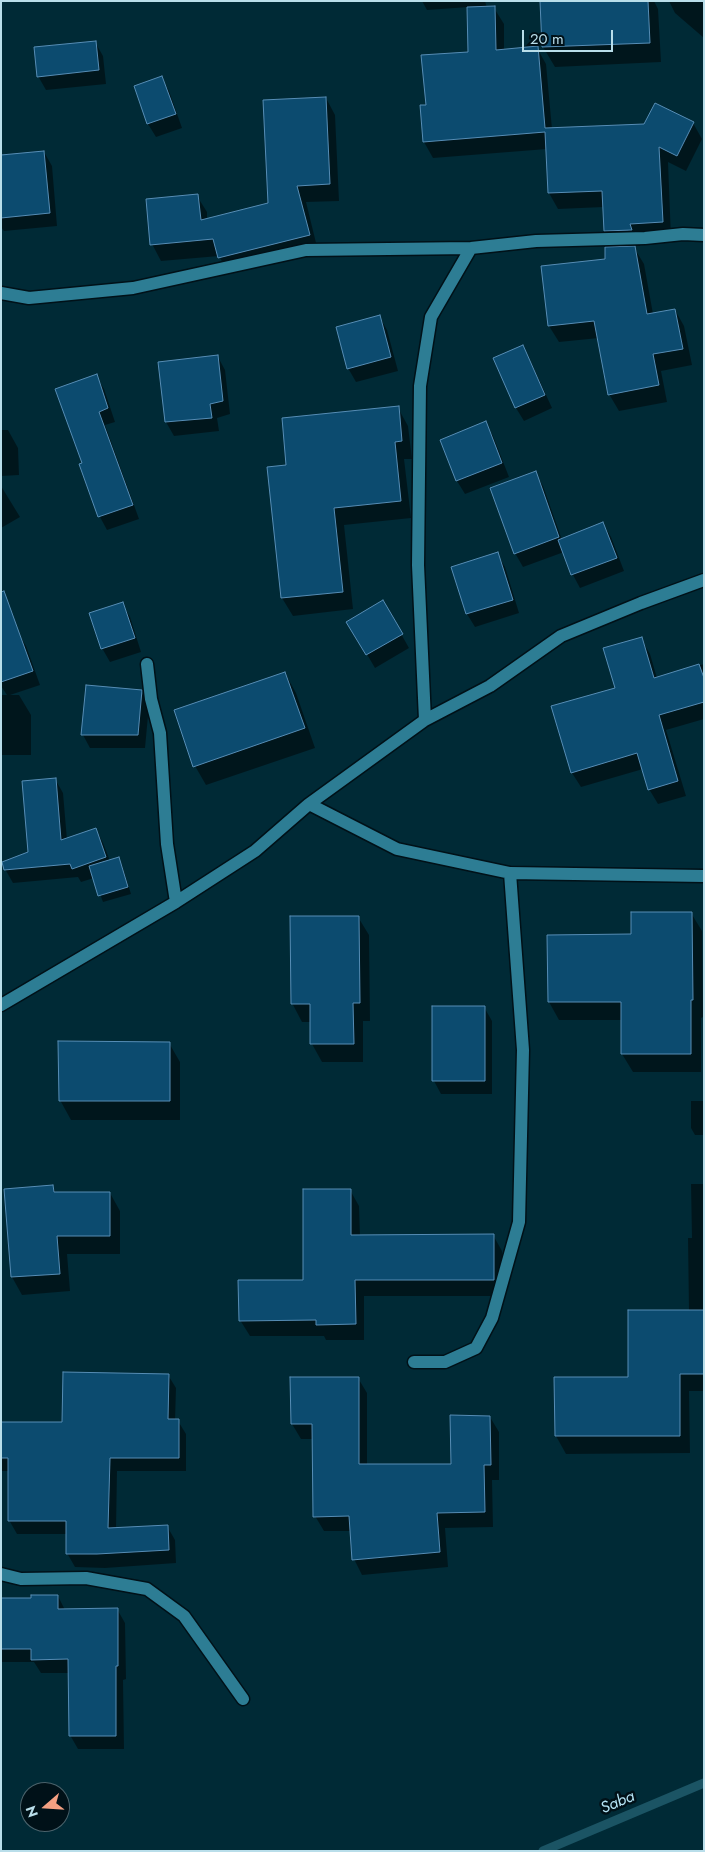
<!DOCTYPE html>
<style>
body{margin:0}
#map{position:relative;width:705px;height:1852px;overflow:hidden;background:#002a36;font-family:Jost,sans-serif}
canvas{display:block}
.frame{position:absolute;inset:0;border:2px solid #b9deea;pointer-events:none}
.north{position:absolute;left:20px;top:1782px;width:50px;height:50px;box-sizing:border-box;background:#001118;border:1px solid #4a636c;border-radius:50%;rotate:251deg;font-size:14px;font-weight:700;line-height:20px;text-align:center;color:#b9deea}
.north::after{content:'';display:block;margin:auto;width:18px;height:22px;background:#f3a082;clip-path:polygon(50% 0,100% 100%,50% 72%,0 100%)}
.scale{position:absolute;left:522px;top:30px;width:91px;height:22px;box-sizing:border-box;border:2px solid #b9deea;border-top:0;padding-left:6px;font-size:15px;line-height:18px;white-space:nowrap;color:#b9deea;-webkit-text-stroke:4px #001118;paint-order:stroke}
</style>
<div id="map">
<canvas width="705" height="1852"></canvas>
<div class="frame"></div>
<div class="north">N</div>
<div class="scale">20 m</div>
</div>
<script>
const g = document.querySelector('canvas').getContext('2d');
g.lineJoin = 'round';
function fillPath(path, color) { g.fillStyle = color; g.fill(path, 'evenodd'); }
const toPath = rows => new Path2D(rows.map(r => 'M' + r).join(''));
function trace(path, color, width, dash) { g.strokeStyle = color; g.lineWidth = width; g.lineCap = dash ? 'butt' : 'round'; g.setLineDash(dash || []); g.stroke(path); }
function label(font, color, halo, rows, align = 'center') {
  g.font = font + ' Jost,sans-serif'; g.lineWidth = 5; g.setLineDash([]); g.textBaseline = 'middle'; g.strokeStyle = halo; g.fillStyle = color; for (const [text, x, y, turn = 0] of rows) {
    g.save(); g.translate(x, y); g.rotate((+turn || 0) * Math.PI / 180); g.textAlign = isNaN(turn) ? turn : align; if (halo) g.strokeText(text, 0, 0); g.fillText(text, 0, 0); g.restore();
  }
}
fillPath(toPath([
 [422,1,485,1,487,8,494,8,504,24,504,50,537,48,546,64,552,129,693,123,702,139,686,171,668,162,671,238,639,239,640,246,633,246,644,264,653,314,675,310,684,326,692,365,661,371,667,402,619,411,609,394,599,338,559,342,549,326,615,248,605,231,604,207,558,209,549,193,547,149,433,158,424,142,421,106,427,106,470,53,469,7,427,10],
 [541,1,654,1,658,9,661,62,555,67,543,47],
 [669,1,704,1,704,38,675,13],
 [95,42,103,56,106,84,46,90,38,76],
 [161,77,169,91,182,128,156,137,148,124,135,87],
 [326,98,335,115,339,201,306,202,318,251,229,274,219,256,161,261,152,244,197,196,207,212,207,219,269,204],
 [44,152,52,166,57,226,4,231,1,227,1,156],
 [379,316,387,330,398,371,356,382,348,368],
 [522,347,530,360,552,408,524,421,516,408],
 [218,357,225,370,230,414,217,418,219,431,174,436,166,422,159,363],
 [96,376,104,389,115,422,105,425,139,519,107,530,100,517,81,464,84,463],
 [398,408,408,426,412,459,404,459,411,518,344,525,353,609,293,616,282,598,287,466],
 [485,423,493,436,509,477,465,494,457,481,442,440],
 [1,430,8,430,18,448,19,475,1,476],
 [535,473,543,486,562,540,603,524,611,537,624,571,580,588,573,575,564,552,523,567,515,553],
 [1,486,20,517,1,528],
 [497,554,505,567,519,613,475,627,467,614],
 [383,602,409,648,375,668,348,622],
 [122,604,130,617,141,652,110,662,102,648],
 [18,633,26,646,40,685,10,695,19,695,31,715,31,755,1,755,1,695,7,695,1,686,1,639],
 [641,639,650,654,657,678,704,664,704,719,666,730,686,796,658,804,649,789,643,769,581,787,572,773,553,707,616,689],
 [285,673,296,693,315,748,206,785,195,766],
 [141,692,149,705,145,748,90,748,83,735],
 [55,779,63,793,67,840,96,829,103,843,110,861,118,859,122,865,131,894,103,902,94,878,81,882,78,877,13,883,5,869,29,853],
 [691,913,702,931,703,1017,701,1018,701,1072,633,1072,622,1054,622,1020,559,1020,549,1002,632,935],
 [358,917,369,935,370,1021,363,1021,363,1062,322,1062,312,1044,311,1022,302,1022,292,1003],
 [484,1007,492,1021,492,1094,441,1094,434,1081],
 [169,1043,180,1062,180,1120,71,1120,60,1100],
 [691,1101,704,1101,704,1135,695,1135,691,1128],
 [691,1184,704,1184,704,1391,689,1391,690,1453,566,1454,556,1436,629,1378,689,1311,688,1238,692,1238],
 [53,1187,56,1193,110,1193,120,1211,120,1254,67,1254,70,1291,22,1295,12,1277,5,1190],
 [350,1190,359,1206,360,1236,493,1235,502,1251,503,1296,364,1296,364,1340,326,1340,324,1336,250,1336,240,1320,304,1281],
 [168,1375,176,1388,175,1421,178,1421,186,1434,186,1471,117,1471,116,1529,167,1526,175,1540,176,1563,105,1568,75,1567,67,1553,68,1534,17,1534,9,1520,9,1471,1,1471,1,1424,64,1423],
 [358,1378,367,1393,367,1465,452,1465,490,1417,499,1432,499,1480,492,1480,493,1527,445,1528,448,1567,362,1575,354,1559,351,1531,324,1531,315,1516,314,1439,301,1439,292,1424],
 [58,1596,65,1610,117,1609,125,1623,126,1679,123,1680,124,1749,78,1749,70,1735,70,1673,41,1673,34,1662,1,1662,1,1599,32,1599]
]), '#0007');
trace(toPath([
 [543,1851,704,1783]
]), '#1b5464', 9);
const building = toPath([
 [540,1,648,1,650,43,542,47,540,1],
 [495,6,496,50,538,46,545,128,644,124,655,103,694,122,677,156,659,147,663,222,630,224,632,230,604,231,602,191,548,193,545,132,423,142,420,105,426,105,421,55,468,52,467,7,495,6],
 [96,41,99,70,37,77,34,47,96,41],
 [162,76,176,114,147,124,134,86,162,76],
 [326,97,330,184,297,186,310,235,218,258,213,239,150,245,146,199,198,194,201,220,268,203,263,100,326,97],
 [44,151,50,213,1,218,1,155,44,151],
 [635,246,647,314,675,309,683,349,653,354,659,385,608,395,594,321,548,326,541,266,605,259,605,247,635,246],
 [380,315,391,357,347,369,336,327,380,315],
 [523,345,545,395,515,408,493,358,523,345],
 [218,355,223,401,210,404,212,418,165,422,158,362,218,355],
 [97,374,108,408,99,412,133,505,98,517,79,464,82,463,55,389,97,374],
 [399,406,402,441,395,442,401,501,334,508,343,592,281,598,267,467,286,465,282,418,399,406],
 [486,421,502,463,456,481,440,440,486,421],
 [536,471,559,537,514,554,490,488,536,471],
 [603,522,617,558,571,575,558,540,603,522],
 [498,552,513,600,466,614,451,567,498,552],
 [4,591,33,671,1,682,1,592,4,591],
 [383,600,403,634,366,655,346,622,383,600],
 [123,602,135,638,101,649,89,613,123,602],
 [642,637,654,678,699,664,704,678,704,702,659,715,678,781,648,790,637,753,571,773,551,706,615,688,603,648,642,637],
 [285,672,305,728,193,767,174,710,285,672],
 [86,685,142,690,138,735,81,735,86,685],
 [56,778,61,840,96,828,106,857,72,869,70,864,4,870,2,862,28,852,22,781,56,778],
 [119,857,128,887,98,896,89,866,119,857],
 [631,912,692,912,693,1000,691,1000,691,1054,621,1054,621,1002,548,1002,547,935,631,934,631,912],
 [290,916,359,916,360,1003,353,1003,354,1044,310,1044,310,1004,291,1004,290,916],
 [432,1006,485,1006,485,1081,432,1081,432,1006],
 [58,1041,170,1042,170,1101,59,1101,58,1041],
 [53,1185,54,1192,110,1192,110,1236,57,1236,60,1274,11,1277,4,1189,53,1185],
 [303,1189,351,1189,351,1235,494,1234,494,1280,355,1280,356,1324,316,1325,316,1320,239,1321,238,1280,303,1280,303,1189],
 [628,1310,704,1310,704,1374,680,1374,680,1436,555,1436,554,1377,628,1377,628,1310],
 [63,1372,169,1374,168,1419,179,1419,179,1458,110,1458,108,1528,168,1525,169,1550,97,1554,66,1554,66,1521,8,1521,8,1458,1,1458,1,1422,62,1422,63,1372],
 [290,1377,359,1377,359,1464,451,1464,450,1415,490,1416,491,1465,484,1465,485,1512,437,1513,440,1552,352,1560,349,1516,313,1517,312,1424,291,1424,290,1377],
 [31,1595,58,1595,58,1609,118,1608,118,1666,116,1666,116,1736,69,1736,68,1659,31,1660,31,1649,1,1649,1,1598,31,1598,31,1595]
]);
fillPath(building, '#0c4b6f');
trace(building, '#568db5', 1);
const minor = toPath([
 [1,293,29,298,133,288,306,250,471,248,536,241,645,238,683,234,704,235],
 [147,664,151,699,160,733,167,844,176,902],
 [425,720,418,565,420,386,431,317,471,248],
 [309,804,397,849,510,873,704,876],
 [1,1005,176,902,255,851,309,804,425,720,490,686,561,636,641,603,704,580],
 [414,1362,445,1362,476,1348,492,1318,519,1222,523,1050,510,873],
 [1,1574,21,1579,86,1578,147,1589,184,1616,243,1699]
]);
trace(minor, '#001118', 15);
trace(minor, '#2d7d94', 12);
label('italic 16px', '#b4e4f5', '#001118', [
 ["Saba",618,1803,-23]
]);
</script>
